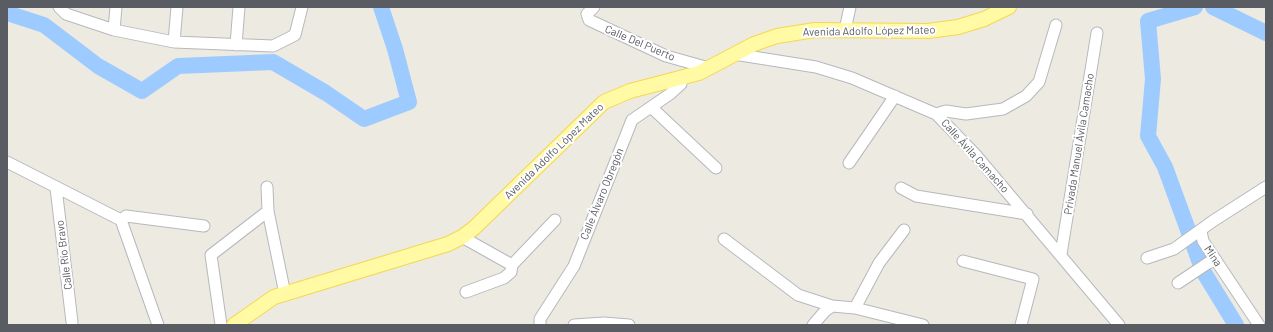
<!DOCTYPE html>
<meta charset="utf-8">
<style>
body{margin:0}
#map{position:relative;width:1273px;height:332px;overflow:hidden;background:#edebe1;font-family:Barlow,sans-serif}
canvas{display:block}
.frame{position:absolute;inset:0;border:8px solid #595c62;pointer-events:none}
</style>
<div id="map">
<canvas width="1273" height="332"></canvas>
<div class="frame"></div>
</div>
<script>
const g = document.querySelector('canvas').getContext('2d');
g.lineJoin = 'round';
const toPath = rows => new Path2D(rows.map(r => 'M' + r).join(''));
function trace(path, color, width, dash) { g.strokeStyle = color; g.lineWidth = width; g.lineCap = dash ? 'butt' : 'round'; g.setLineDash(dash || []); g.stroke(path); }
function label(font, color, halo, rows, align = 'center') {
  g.font = font + ' Barlow,sans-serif'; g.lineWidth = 4; g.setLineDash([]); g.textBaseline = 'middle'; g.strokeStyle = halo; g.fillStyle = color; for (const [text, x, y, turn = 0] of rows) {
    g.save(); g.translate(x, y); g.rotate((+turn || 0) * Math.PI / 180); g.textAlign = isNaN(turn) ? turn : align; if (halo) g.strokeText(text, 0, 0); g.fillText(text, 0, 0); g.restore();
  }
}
trace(toPath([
 [1195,7,1148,21,1153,79,1148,136,1165,167,1203,271,1236,325],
 [1213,7,1266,33],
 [7,13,44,25,98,66,142,91,178,66,273,62,326,93,364,119,409,102,395,49,381,7]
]), '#9ecbff', 16);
const minor = toPath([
 [59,7,66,14,114,30,174,42,273,46,295,35,302,7],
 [594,7,587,14,589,20,666,56,709,68],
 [114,30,116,7],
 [845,30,850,7],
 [174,42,177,7],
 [236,45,239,7],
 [734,54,816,67,852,78,936,114,975,154,1119,325],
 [651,107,716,168],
 [936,114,946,111,966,114,1003,109,1026,96,1039,82,1056,25],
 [7,162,121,220,158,325],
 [849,163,895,96],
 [267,187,268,211,285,294],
 [56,188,72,322],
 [901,188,916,196,1027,214],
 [121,220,126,216,204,226],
 [1201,231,1203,241,1259,325],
 [462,237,512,265],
 [724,239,798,295,832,306,855,308,923,325],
 [1061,254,1097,33],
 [1147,258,1174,249,1213,221,1266,187],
 [963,261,1033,279,1021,325],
 [1178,283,1208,263,1216,260],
 [466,292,504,278,511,272,512,265,555,220],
 [855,308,879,263,904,230],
 [221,325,211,255,268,211],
 [540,325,540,319,574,266,632,120,670,94,681,84,680,78],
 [574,325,604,323,629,325],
 [813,325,825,311,832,306]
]);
const major = toPath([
 [234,325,274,297,448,244,462,237,474,228,604,102,630,91,699,73,754,44,777,36,815,30,928,31,958,27,984,19,1009,7]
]);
trace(minor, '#b6b8be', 13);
trace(major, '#f4d752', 16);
trace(minor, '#fff', 11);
trace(major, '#fffaa3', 14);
label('11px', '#595c62', '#fff', [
 ["Avenida Adolfo López Mateo",869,31,-1],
 ["Calle Del Puerto",640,43,23],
 ["Privada Manuel Ávila Camacho",1079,144,-81],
 ["Avenida Adolfo López Mateo",554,151,-44],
 ["Calle Ávila Camacho",975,156,48],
 ["Calle Álvaro Obregón",602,194,-68],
 ["Calle Río Bravo",64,255,-97],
 ["Mina",1213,256,56]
]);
</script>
